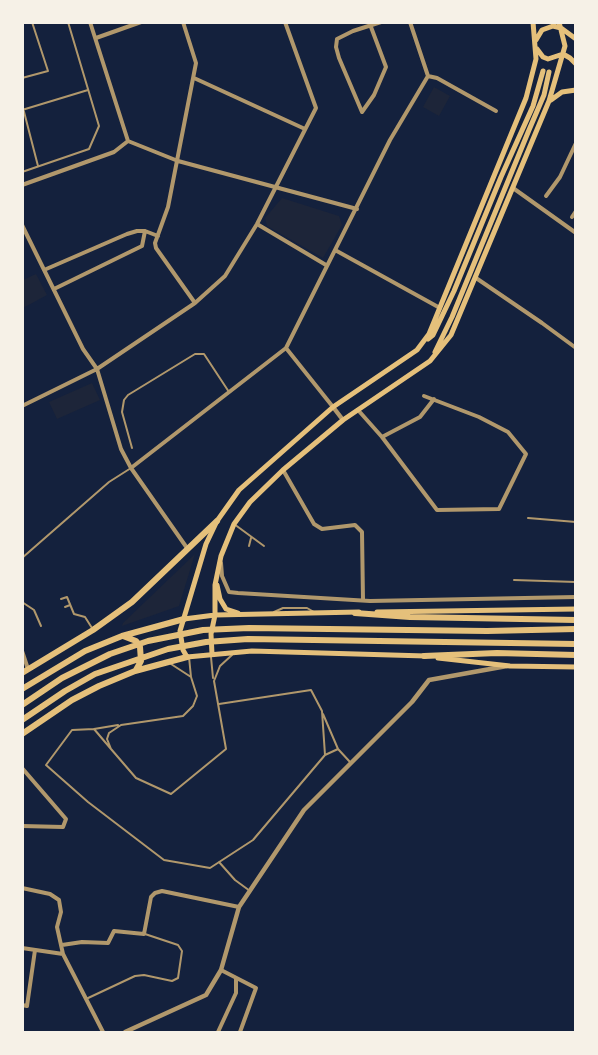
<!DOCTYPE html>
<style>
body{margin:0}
#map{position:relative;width:598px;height:1055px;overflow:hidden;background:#14213d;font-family:Lato,sans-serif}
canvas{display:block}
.frame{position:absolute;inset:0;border:24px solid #f6f1e7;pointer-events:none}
</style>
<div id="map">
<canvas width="598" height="1055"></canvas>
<div class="frame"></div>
</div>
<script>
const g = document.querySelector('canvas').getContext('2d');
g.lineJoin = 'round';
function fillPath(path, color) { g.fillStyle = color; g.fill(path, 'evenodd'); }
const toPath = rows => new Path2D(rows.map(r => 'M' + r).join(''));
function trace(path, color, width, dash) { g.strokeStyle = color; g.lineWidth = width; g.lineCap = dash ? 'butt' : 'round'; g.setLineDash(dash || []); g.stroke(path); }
fillPath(toPath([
 [434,87,450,96,439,116,423,107],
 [282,198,339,216,342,225,323,258,267,226,265,218],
 [36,274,47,295,23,308,23,280],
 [92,383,100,400,57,419,49,402],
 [195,554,179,606,122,626,123,623]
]), '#1d2539');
trace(toPath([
 [22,78,48,71,32,22],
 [22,104,38,166],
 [22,110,88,90],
 [22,172,89,149,99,126,68,22],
 [132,448,122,412,124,400,128,395,195,354,204,354,229,392],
 [528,518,576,522],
 [234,524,264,546],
 [249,546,251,538],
 [22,558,109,482,131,468],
 [514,580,576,582],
 [61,599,67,597,74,614,85,617,92,628],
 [22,602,34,610,41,626],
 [65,607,70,605],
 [274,612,283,608,307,608,314,612],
 [189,657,191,677],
 [211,657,213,678],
 [171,664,191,677,197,696,193,706,183,716,121,725,109,733,107,739,111,749,136,778,171,794,226,749,214,681,220,666,232,655],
 [323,714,338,749,350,762],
 [94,729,118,725],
 [111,749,94,729,72,730,46,765,88,802,164,860,210,868,253,840,325,755,322,711,311,690,219,704],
 [325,755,338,749],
 [219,862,235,880,250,891],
 [86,999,135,976,144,975,172,981,178,978,182,951,178,945,145,934]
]), '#b1986c', 2);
trace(toPath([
 [183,22,196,63,168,207,155,243,156,248,195,303],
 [371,27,386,67,374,95,362,112,339,58,336,47,337,39,353,31,381,22],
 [96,38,141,22],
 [428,76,437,78,496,111],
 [194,78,305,129],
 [128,141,178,161,357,209],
 [22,185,114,152,128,141,90,22],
 [513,188,576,233],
 [546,196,560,177,576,143],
 [572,217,576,211],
 [257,224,326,265],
 [22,225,83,349,97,369,121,449,131,468,187,548],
 [335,250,440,308],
 [44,270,127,234,137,231,145,231,158,236],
 [476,278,542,323,576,348],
 [54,289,142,246,145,231],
 [22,406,97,369,195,303,225,276,257,224,316,108,285,22],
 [333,407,286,348,390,140,428,76,410,22],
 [358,410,382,437,437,510,499,509,526,454,508,432,479,417,424,396],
 [382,437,420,417,434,399],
 [131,468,286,348],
 [283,470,314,524,322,529,355,525,362,532,363,600],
 [221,563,222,576,229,592,238,593,370,601,576,597],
 [22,651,28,669],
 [22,768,66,819,63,827,22,826],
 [22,888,50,894,59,900,61,912,57,927,63,954],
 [62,945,82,942,108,943,114,931,144,934,151,897,155,893,162,891,239,907],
 [22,948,63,954,103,1032],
 [221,970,256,988,240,1032],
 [22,1005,27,1006,35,950],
 [218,1032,236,993,236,978]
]), '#b1986c', 4);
trace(toPath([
 [333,407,343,420],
 [125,1032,206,995,221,970,239,907,304,810,412,702,429,680,507,666]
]), '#b1986c', 4.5);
trace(toPath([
 [536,40,542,30,553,26,561,28,576,39],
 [537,49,543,57,548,59,563,54],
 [563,54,570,58,576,64],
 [551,100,562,92,576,90],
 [428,339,433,335,454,291,501,177,533,106,543,71],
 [435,352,452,317,529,130,544,95,549,72],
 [217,585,220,599,226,609,238,613],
 [377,612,576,609],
 [184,619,215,615,359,612],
 [212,654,211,634,215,615,215,585,221,556,234,524,250,502,283,470,343,420,430,361,451,335,549,101,565,46,559,22],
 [426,656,252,651,187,657,183,650,180,631,206,544,217,521,239,490,333,407,417,350,429,334,526,98,536,59,533,22],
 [438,658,510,666,576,667]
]), '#e5c07b', 5);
trace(toPath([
 [355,613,410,617,576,620],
 [123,636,136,641,140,647,141,661,136,670],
 [424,656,497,653,576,655],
 [22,673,93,630,132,602,217,521],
 [22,689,85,651,122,636,184,619],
 [22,705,62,678,110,654,148,641,203,630,249,628,487,631,576,629],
 [22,720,65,691,95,674,168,649,206,642,248,639,576,644],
 [22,734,72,700,99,686,135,671,187,657]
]), '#e5c07b', 6);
</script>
